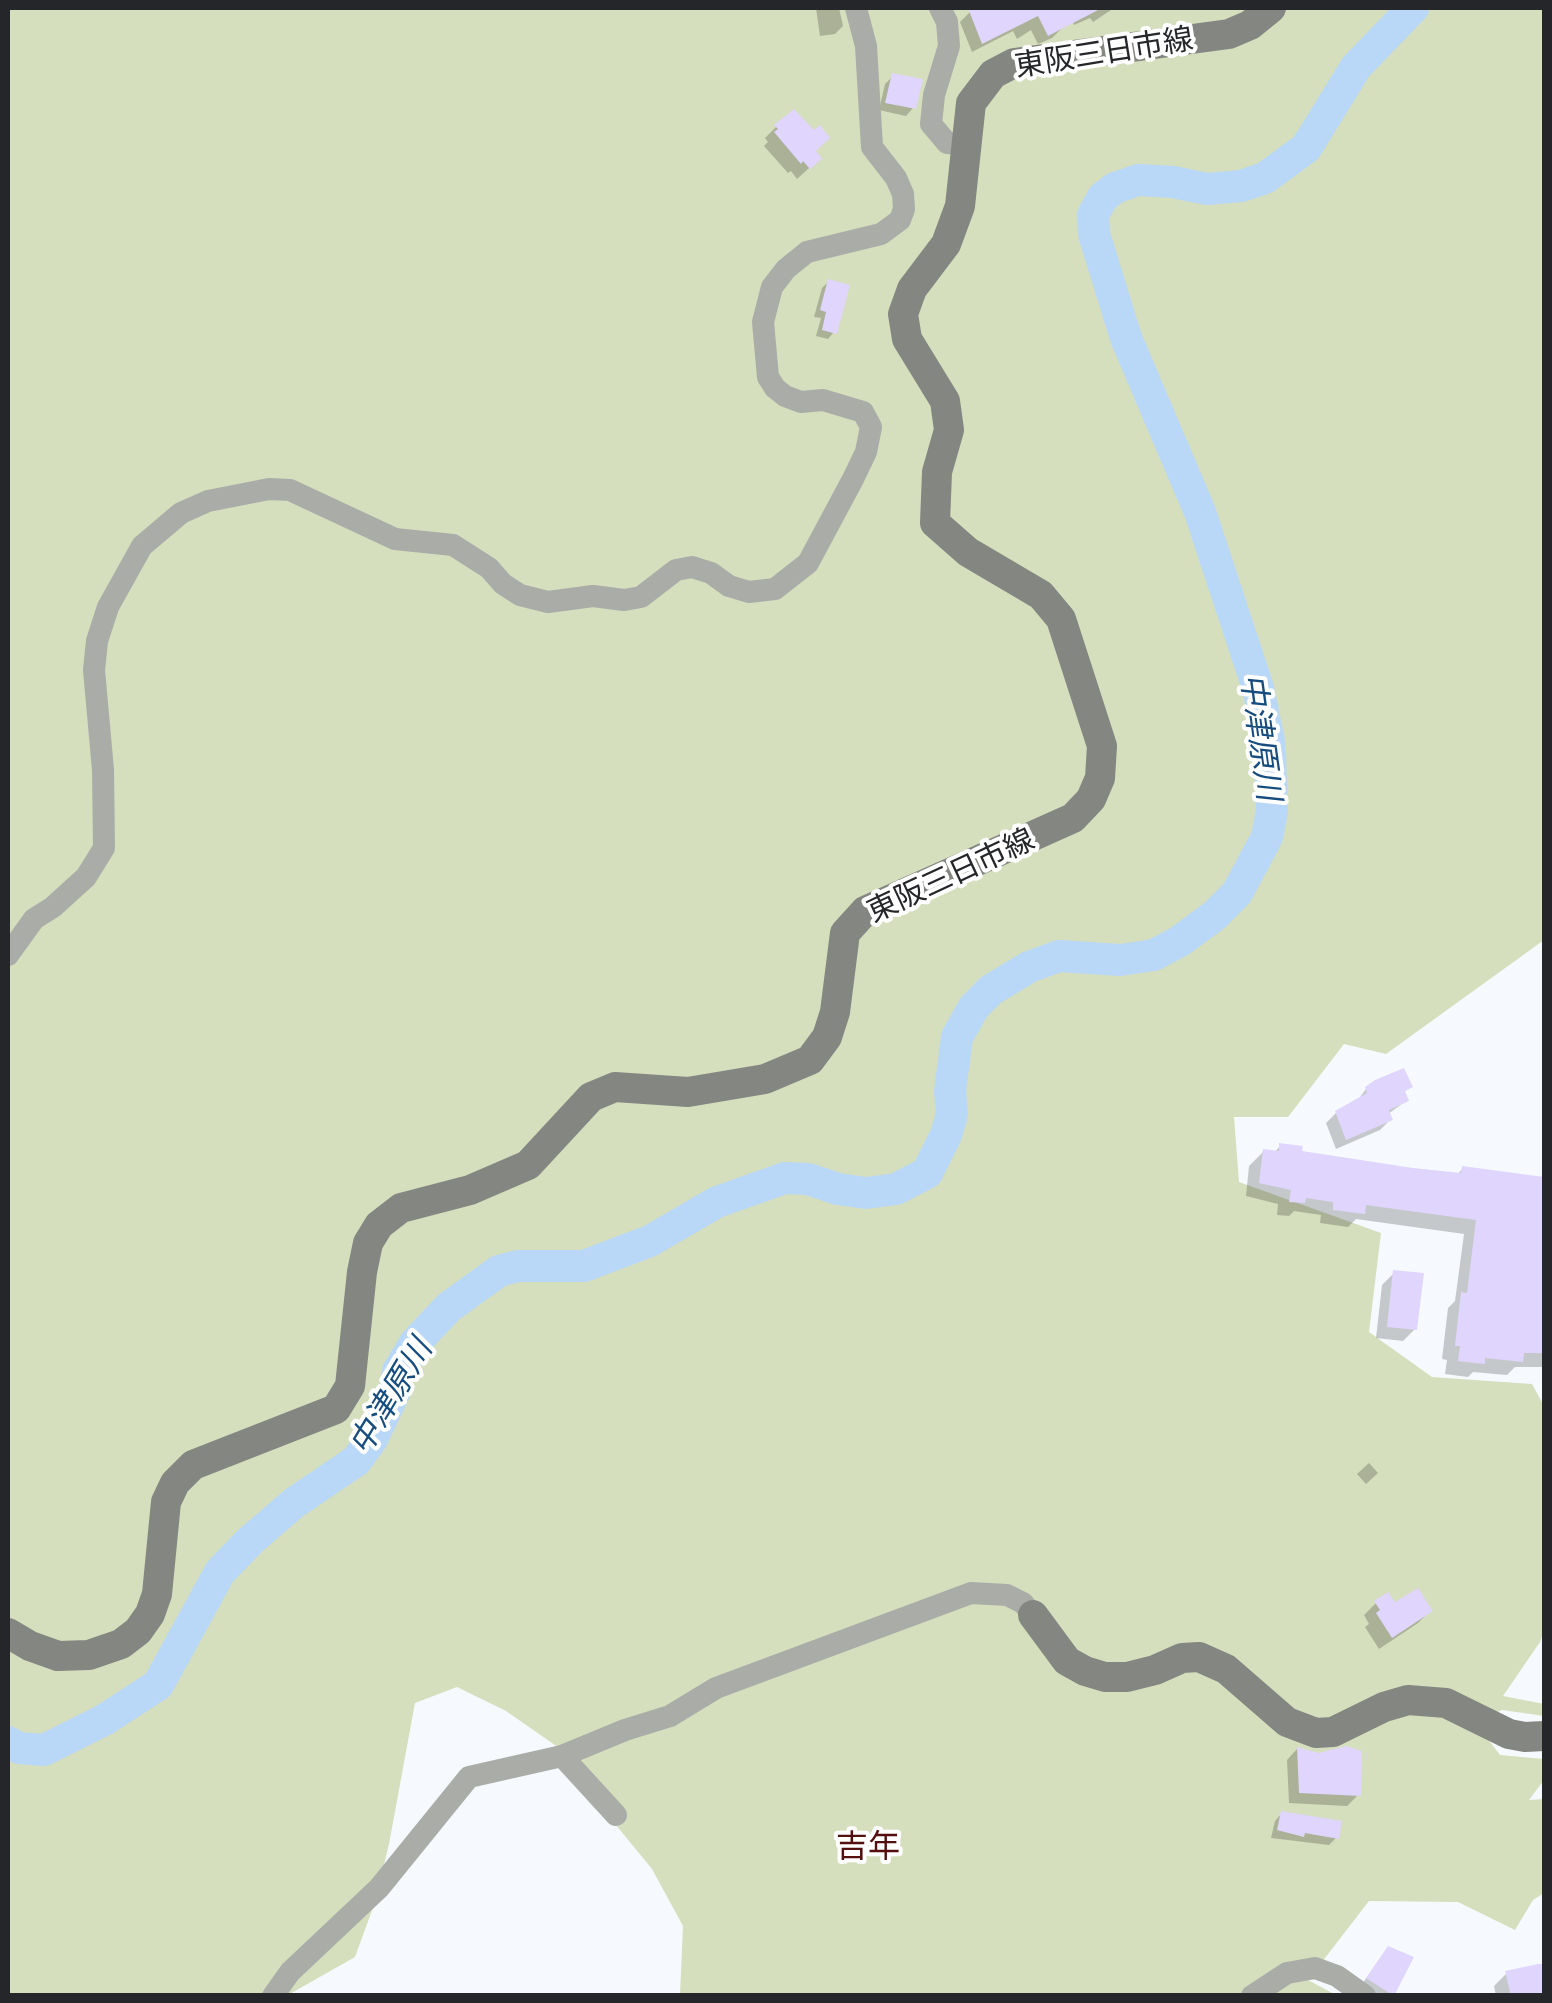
<!DOCTYPE html>
<meta charset="utf-8">
<style>
body{margin:0}
#map{position:relative;width:1552px;height:2003px;overflow:hidden;background:#f6fafe;font-family:"Public Sans",sans-serif}
canvas{display:block}
.frame{position:absolute;inset:0;border:10px solid #242629;pointer-events:none}
</style>
<div id="map">
<canvas width="1552" height="2003"></canvas>
<div class="frame"></div>
</div>
<script>
const g = document.querySelector('canvas').getContext('2d');
g.lineJoin = 'round';
function fillPath(path, color) { g.fillStyle = color; g.fill(path, 'evenodd'); }
const toPath = rows => new Path2D(rows.map(r => 'M' + r).join(''));
function trace(path, color, width, dash) { g.strokeStyle = color; g.lineWidth = width; g.lineCap = dash ? 'butt' : 'round'; g.setLineDash(dash || []); g.stroke(path); }
function label(font, color, halo, rows, align = 'center') {
  g.font = font + ' "Public Sans","Noto Sans JP",sans-serif'; g.lineWidth = 8; g.setLineDash([]); g.textBaseline = 'middle'; g.strokeStyle = halo; g.fillStyle = color; for (const [text, x, y, turn = 0] of rows) {
    g.save(); g.translate(x, y); g.rotate((+turn || 0) * Math.PI / 180); g.textAlign = isNaN(turn) ? turn : align; if (halo) g.strokeText(text, 0, 0); g.fillText(text, 0, 0); g.restore();
  }
}
fillPath(toPath([
 [8,8,1544,8,1544,940,1386,1054,1344,1044,1288,1117,1234,1117,1239,1182,1381,1233,1369,1332,1432,1377,1532,1384,1544,1406,1544,1630,1540,1642,1503,1696,1544,1704,1544,1716,1502,1710,1475,1722,1500,1755,1544,1759,1544,1780,1529,1800,1544,1799,1544,1893,1533,1900,1515,1930,1458,1902,1369,1901,1308,1980,1336,1995,680,1995,683,1926,652,1869,611,1819,575,1759,506,1711,457,1687,415,1703,389,1844,374,1905,355,1957,288,1995,8,1996]
]), '#d5debd');
fillPath(toPath([
 [816,8,839,8,843,26,835,34,820,36],
 [981,8,1052,8,1062,28,1052,38,1038,44,1031,30,1017,39,1013,31,972,52,960,22,970,12],
 [1067,8,1114,8,1093,22,1090,18,1074,25],
 [893,76,913,108,906,116,879,110,885,84],
 [776,127,814,133,813,151,819,159,797,179,791,171,788,173,764,146,768,142,765,138],
 [829,281,834,332,828,339,816,336,821,318,814,317,822,288],
 [1410,1087,1403,1093,1406,1101,1388,1114,1390,1120,1380,1130,1336,1149,1326,1123,1336,1113,1357,1101,1366,1089],
 [1280,1146,1299,1153,1457,1175,1463,1168,1544,1180,1544,1367,1515,1367,1507,1375,1473,1372,1468,1377,1445,1374,1447,1360,1442,1359,1448,1308,1455,1301,1464,1234,1356,1219,1348,1227,1320,1223,1321,1215,1294,1211,1289,1216,1277,1215,1278,1204,1246,1196,1249,1166,1263,1152,1274,1153],
 [1394,1273,1415,1329,1403,1341,1376,1338,1382,1285],
 [1369,1463,1378,1473,1366,1484,1357,1474],
 [1376,1603,1394,1606,1430,1611,1418,1623,1379,1649,1365,1627,1369,1624,1364,1615],
 [1297,1749,1319,1756,1358,1795,1347,1806,1289,1803,1287,1760],
 [1282,1813,1337,1837,1329,1845,1271,1838,1275,1821],
 [1381,1957,1392,1994,1390,1996,1374,1996,1360,1987],
 [1544,1966,1544,1996,1496,1996,1494,1986,1506,1974]
]), '#0003');
trace(toPath([
 [8,1742,19,1748,44,1750,104,1720,158,1685,220,1572,250,1541,294,1503,356,1461,372,1439,395,1391,398,1371,415,1343,449,1307,499,1271,518,1266,584,1266,650,1241,717,1202,785,1178,808,1179,838,1189,866,1193,896,1189,927,1173,946,1135,952,1114,950,1091,957,1037,974,1007,991,990,1029,967,1059,956,1120,960,1154,955,1180,941,1214,916,1237,893,1267,837,1272,810,1269,741,1258,688,1200,512,1126,338,1094,234,1093,215,1103,197,1115,188,1138,180,1173,182,1207,189,1241,186,1265,178,1306,148,1356,67,1413,8]
]), '#b9d8f8', 32);
fillPath(toPath([
 [968,8,1102,8,1048,36,1038,16,982,44],
 [892,73,923,79,916,109,885,103],
 [794,109,814,130,820,125,830,138,816,151,822,159,810,169,803,161,801,164,774,132,778,129,774,125],
 [828,279,850,285,837,334,822,330,826,312,820,310],
 [1404,1068,1413,1087,1405,1091,1409,1101,1389,1110,1393,1120,1346,1140,1335,1111,1367,1093,1365,1087,1375,1080],
 [1279,1143,1303,1146,1302,1151,1413,1168,1461,1173,1462,1166,1544,1177,1544,1353,1524,1353,1523,1362,1485,1358,1485,1364,1458,1361,1460,1346,1455,1346,1461,1292,1467,1293,1476,1220,1366,1205,1365,1214,1333,1210,1333,1202,1306,1198,1305,1203,1289,1202,1291,1190,1259,1183,1263,1149,1279,1151],
 [1393,1270,1424,1273,1417,1330,1387,1327],
 [1418,1588,1433,1611,1392,1638,1376,1613,1380,1610,1374,1601,1388,1592,1395,1602],
 [1346,1746,1362,1751,1361,1796,1299,1793,1297,1747,1319,1753],
 [1281,1811,1342,1821,1339,1839,1305,1833,1304,1837,1277,1830],
 [1388,1946,1414,1957,1394,1996,1366,1978],
 [1538,1964,1544,1964,1544,1996,1511,1996,1505,1971]
]), '#dfd5fd');
trace(toPath([
 [940,8,947,22,949,46,934,95,931,124,947,143,967,144],
 [8,955,34,919,53,907,86,877,104,848,103,770,94,670,97,641,108,607,142,546,181,513,208,501,269,489,290,490,395,539,453,545,489,568,503,584,520,595,548,602,593,596,624,600,641,597,676,570,692,567,711,573,729,586,749,592,775,589,808,563,853,479,866,452,871,427,863,412,823,400,801,402,785,396,775,388,768,377,763,322,772,287,786,269,807,252,881,234,900,220,904,209,903,194,896,178,872,147,866,46,856,8],
 [562,1756,616,1815],
 [273,1996,290,1972,379,1888,469,1777,562,1756,625,1730,670,1716,716,1688,971,1593,1007,1595,1023,1603,1033,1615],
 [1252,1996,1287,1973,1315,1968,1337,1976,1365,1996]
]), '#aaaca8', 22);
trace(toPath([
 [1033,1615,1067,1661,1085,1671,1105,1677,1127,1677,1155,1670,1182,1658,1199,1657,1226,1669,1287,1722,1316,1733,1333,1732,1384,1707,1408,1700,1446,1703,1509,1734,1525,1737,1544,1736],
 [8,1633,30,1646,58,1656,89,1655,121,1644,138,1631,150,1614,157,1594,166,1502,175,1483,193,1465,336,1409,350,1386,362,1272,368,1243,379,1225,401,1208,470,1190,528,1165,591,1097,615,1087,688,1092,765,1079,810,1060,827,1037,835,1012,845,933,865,911,1073,818,1091,799,1100,778,1102,746,1061,619,1041,595,968,552,935,523,937,472,949,430,945,401,907,339,903,314,912,289,946,244,960,206,971,103,993,74,1014,63,1229,34,1250,25,1271,8]
]), '#848681', 30);
label('30px', '#242629', '#fff', [
 ["東阪三日市線",1104,53,-9],
 ["東阪三日市線",951,876,-25]
]);
label('italic 32px', '#174d7e', '#fff', [
 ["中津原川",1260,737,82],
 ["中津原川",391,1397,-59]
]);
label('32px', '#530f0d', '#fff', [
 ["吉年",868,1847]
]);
</script>
